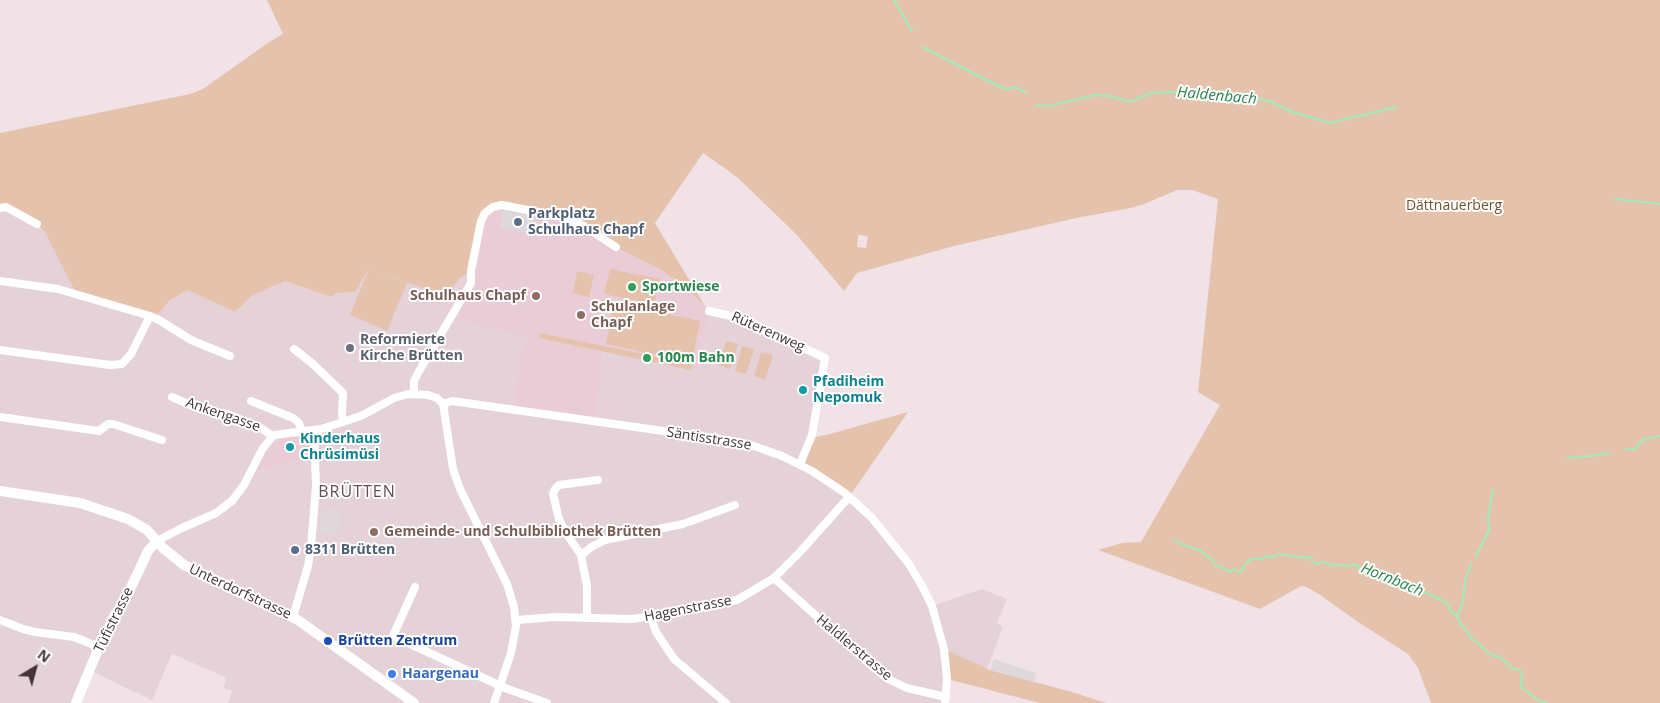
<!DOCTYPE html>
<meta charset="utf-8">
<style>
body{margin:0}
#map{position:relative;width:1660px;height:703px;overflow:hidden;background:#f1e2e8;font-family:"Open Sans",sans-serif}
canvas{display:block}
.north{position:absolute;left:10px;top:643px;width:50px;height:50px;-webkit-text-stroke:4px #fff;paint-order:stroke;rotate:37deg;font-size:14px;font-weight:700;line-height:20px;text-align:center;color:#42333a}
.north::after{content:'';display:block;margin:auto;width:18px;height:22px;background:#42333a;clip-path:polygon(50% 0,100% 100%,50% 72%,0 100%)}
</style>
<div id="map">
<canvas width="1660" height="703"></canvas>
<div class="north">N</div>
</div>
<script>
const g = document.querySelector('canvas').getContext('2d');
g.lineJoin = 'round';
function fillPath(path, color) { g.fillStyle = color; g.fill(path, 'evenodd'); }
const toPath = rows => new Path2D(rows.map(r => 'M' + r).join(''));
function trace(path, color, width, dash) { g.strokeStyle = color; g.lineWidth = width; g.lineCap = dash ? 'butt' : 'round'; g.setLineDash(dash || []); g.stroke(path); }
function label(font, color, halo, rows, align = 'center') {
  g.font = font + ' "Open Sans",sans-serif'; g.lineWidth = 4; g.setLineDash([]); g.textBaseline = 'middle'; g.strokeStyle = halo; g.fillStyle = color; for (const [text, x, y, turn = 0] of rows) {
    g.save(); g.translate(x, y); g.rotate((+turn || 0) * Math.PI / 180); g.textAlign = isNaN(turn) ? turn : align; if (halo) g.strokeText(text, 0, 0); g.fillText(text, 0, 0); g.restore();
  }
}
fillPath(toPath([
 [0,207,37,224,45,232,51,241,157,315,169,301,187,290,235,312,253,295,285,281,331,297,336,293,355,292,369,269,447,296,459,279,471,271,687,289,705,306,709,311,721,313,825,358,812,435,828,480,887,535,932,606,982,589,1007,599,997,623,1003,627,987,669,944,650,945,703,228,703,232,691,224,688,226,677,172,654,152,700,91,671,76,703,0,703]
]), '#e5d1d8');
fillPath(toPath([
 [493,207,563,217,661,270,687,289,705,306,709,311,697,371,602,351,595,422,514,410,522,349,529,337,451,318,471,283,481,221],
 [296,436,296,438,302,438,308,441,309,446,311,446,312,453,301,460,288,461,267,469,257,469,267,452,274,443,284,438]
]), '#eaccd6');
fillPath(toPath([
 [267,0,1660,0,1660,703,1431,703,1418,668,1408,654,1358,622,1319,594,1306,587,1301,586,1260,609,1098,550,1122,543,1141,542,1220,405,1198,392,1218,199,1192,190,1177,190,1144,204,1131,208,1076,218,954,246,857,273,844,291,797,235,737,177,703,153,655,223,705,306,687,289,661,270,616,247,579,223,502,205,485,213,471,271,459,279,447,296,376,272,407,283,387,331,350,315,369,269,355,292,336,293,331,297,285,281,253,295,235,312,187,290,169,301,155,318,76,293,45,232,37,224,0,207,0,133,190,94,203,89,269,42,283,34],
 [858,235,868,236,866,248,857,247],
 [610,269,660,279,654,305,604,294],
 [577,271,594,275,589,297,573,293],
 [614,303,700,321,692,362,606,344],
 [540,333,692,364,691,370,539,338],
 [726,341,738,344,730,369,719,365],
 [742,346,754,349,746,374,735,371],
 [761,352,773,355,765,380,754,376],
 [908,412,849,497,800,464,812,438,830,434],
 [944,649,990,670,1072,692,1106,703,1040,703,947,679]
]), '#e5c2ac');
fillPath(toPath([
 [503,210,535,216,532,234,500,228],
 [322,509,340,510,338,535,320,533],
 [994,659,1036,673,1034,682,990,670],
 [466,675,481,682,477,687,463,680]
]), '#ded8db');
trace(toPath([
 [894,0,912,31],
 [922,47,1002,88,1007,89,1015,87,1027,93],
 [1036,105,1050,106,1095,95,1109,96,1131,102,1150,93,1171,92,1259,99,1269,101,1292,112,1330,123,1396,107],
 [1615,199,1660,204],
 [1625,449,1635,449,1642,440,1660,436],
 [1567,458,1610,454],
 [1174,540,1181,544,1201,551,1211,559,1216,566,1222,567,1229,572,1235,569,1239,572,1242,571,1243,567,1251,559,1262,559,1265,556,1272,557,1278,554,1304,558,1309,557,1315,563,1318,564,1321,562,1328,563,1333,566,1344,565,1351,566,1354,564,1358,566,1359,569,1364,572,1371,571,1376,572,1383,579,1387,578,1391,580,1394,584,1402,585,1408,589,1417,589,1446,602,1451,611,1457,616,1461,625,1469,633,1470,638,1477,642,1492,656,1498,656,1507,663,1512,669,1517,669,1522,672,1521,687,1538,700,1546,703],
 [1476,556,1489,530,1488,518,1493,489],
 [1457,616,1463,601,1465,581,1471,564]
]), '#9fedbb', 2);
trace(toPath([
 [0,208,6,207,37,224],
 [0,281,58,289,150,316,159,320,191,340,230,356],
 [709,311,739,318,825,358,812,435,800,464],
 [294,349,313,364,343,393,342,414,343,422],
 [0,350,110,365,122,364,131,354,150,316],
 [414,393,414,381,418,373,471,283,471,271,481,221,485,213,493,207,502,205,563,217,579,223,616,247],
 [172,397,200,409,227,414,261,428,272,436],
 [251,401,293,418,299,423,302,431],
 [443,404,452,401,727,440,751,445,782,456,812,471,845,493,872,518,909,564,922,586,932,606,944,649,947,679,945,703],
 [443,404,453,469,460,489,507,584,514,607,516,626,511,653,494,703],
 [0,417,99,431,108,424,113,424,162,440],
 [157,541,182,528,216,513,232,501,244,485,263,448,274,435,321,429,343,422,363,415,394,398,408,394,428,395,437,398,443,404],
 [581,555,593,546,605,540,683,524,735,505],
 [774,578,873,667,888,679,907,688,946,697],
 [415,587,393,636,505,688,547,703],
 [293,617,308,566,311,547,316,486,314,430],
 [651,617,656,632,674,659,726,703],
 [587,618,587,586,581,555,566,533,559,519,553,494,555,489,559,485,598,480],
 [0,620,23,629,35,632,74,637,99,647],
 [516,620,555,617,632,619,666,614,737,600,774,578,800,552,849,497]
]), '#fff', 8);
trace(toPath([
 [0,491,80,503,128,519,147,530,163,548,184,565,298,620,414,703],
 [76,703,99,647,115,615,126,598,148,551,157,541]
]), '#fff', 10);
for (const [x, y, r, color] of [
 [518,222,5,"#5c6f8a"],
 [632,287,5,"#2e9e5b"],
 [536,296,5,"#8d6e63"],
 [581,315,5,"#8d6e63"],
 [350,348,5,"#6b7280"],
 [647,358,5,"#2e9e5b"],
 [803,390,5,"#0f9aa8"],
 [290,447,5,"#0f9aa8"],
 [374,532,5,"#8d6e63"],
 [295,550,5,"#5c6f8a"],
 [328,641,5,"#1a4fb4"],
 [392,674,5,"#3f7fe0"]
]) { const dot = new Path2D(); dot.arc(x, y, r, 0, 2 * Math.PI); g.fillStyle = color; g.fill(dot); trace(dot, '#fff', 2); }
label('14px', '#715229', '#fff', [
 ["Dättnauerberg",1454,206]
]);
label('bold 14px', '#4e5e75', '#fff', [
 ["Parkplatz",528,214],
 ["Schulhaus Chapf",528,230],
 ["8311 Brütten",305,550]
], 'left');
label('bold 14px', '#27864d', '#fff', [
 ["Sportwiese",642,287],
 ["100m Bahn",657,358]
], 'left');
label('bold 14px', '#785e54', '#fff', [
 ["Schulhaus Chapf",526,296,"right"],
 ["Schulanlage",591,307],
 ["Chapf",591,323],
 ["Gemeinde- und Schulbibliothek Brütten",384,532]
], 'left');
label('14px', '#42333a', '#fff', [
 ["Rüterenweg",768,332,24],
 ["Ankengasse",223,415,19],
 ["Säntisstrasse",709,439,9],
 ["Unterdorfstrasse",240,592,25],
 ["Hagenstrasse",688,609,-11],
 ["Tüfistrasse",114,620,-64],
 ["Haldlerstrasse",854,648,40]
]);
label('bold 14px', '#5b616d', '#fff', [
 ["Reformierte",360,340],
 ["Kirche Brütten",360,356]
], 'left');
label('bold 14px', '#0d838f', '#fff', [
 ["Pfadiheim",813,382],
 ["Nepomuk",813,398],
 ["Kinderhaus",300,439],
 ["Chrüsimüsi",300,455]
], 'left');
label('bold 14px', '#164399', '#fff', [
 ["Brütten Zentrum",338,641]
], 'left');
label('bold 14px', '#366cbe', '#fff', [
 ["Haargenau",402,674]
], 'left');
label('italic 15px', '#29844a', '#fff', [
 ["Haldenbach",1217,96,5],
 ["Hornbach",1392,580,22]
]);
g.letterSpacing = '1px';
label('16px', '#644b56', '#fff', [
 ["BRÜTTEN",357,492]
]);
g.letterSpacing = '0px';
</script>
